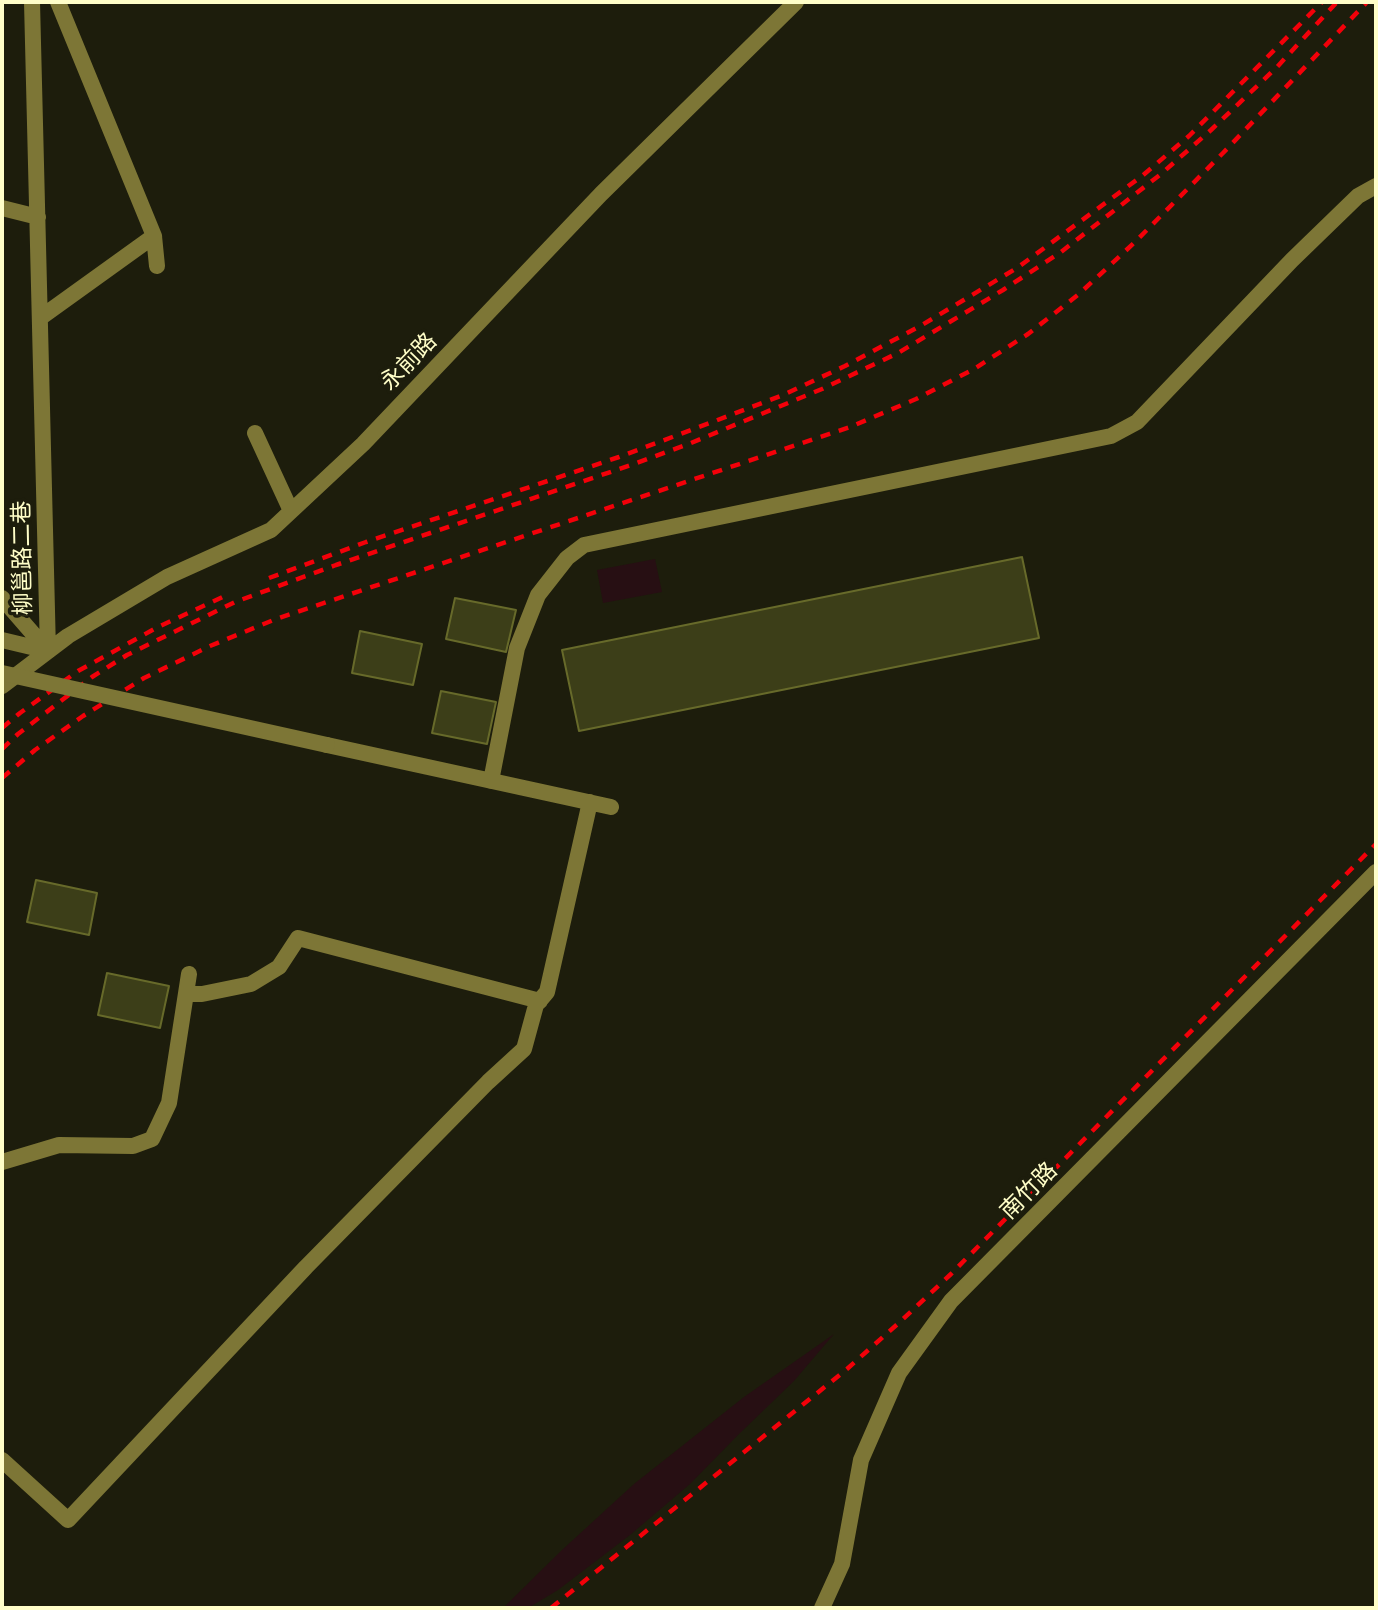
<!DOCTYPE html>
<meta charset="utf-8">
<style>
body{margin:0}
#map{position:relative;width:1378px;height:1610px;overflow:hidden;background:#1d1d0c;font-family:Montserrat,sans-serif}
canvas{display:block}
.frame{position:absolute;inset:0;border:4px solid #fffec8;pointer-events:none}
</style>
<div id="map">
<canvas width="1378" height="1610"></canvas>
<div class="frame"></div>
</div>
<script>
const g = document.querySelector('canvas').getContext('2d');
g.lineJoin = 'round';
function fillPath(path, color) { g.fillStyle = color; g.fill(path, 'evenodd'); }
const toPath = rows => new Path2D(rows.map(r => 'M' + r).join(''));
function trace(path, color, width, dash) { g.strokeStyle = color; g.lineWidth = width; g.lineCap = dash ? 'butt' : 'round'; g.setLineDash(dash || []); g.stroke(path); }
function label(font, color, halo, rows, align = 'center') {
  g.font = font + ' Montserrat,"Noto Sans SC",sans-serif'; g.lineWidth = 7; g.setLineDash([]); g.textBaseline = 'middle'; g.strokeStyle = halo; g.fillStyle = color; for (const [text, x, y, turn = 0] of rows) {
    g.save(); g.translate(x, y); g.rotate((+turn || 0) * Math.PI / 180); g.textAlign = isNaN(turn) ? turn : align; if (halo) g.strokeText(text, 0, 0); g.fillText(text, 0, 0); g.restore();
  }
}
fillPath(toPath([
 [655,559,662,592,603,603,597,570],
 [834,1334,794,1381,738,1435,690,1484,630,1535,558,1590,528,1608,503,1608,562,1550,634,1484,744,1397]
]), '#270f13');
const building = toPath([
 [1022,557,1039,638,579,731,562,650,1022,557],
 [455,598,516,610,506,652,446,639,455,598],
 [360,631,422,644,413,685,352,673,360,631],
 [441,691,496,702,487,744,432,733,441,691],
 [36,880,97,893,89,935,27,922,36,880],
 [107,973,169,986,160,1028,98,1015,107,973]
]);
fillPath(building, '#3c3e18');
trace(building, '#676a2a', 2);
trace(toPath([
 [32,2,48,651],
 [2,208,38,217],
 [154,236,157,266],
 [40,318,154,236,58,2],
 [255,433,291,511],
 [2,598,48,651],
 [2,640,48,651],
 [2,686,68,636,167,577,271,530,363,444,601,194,796,2],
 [327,745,611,807],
 [491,781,517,648,538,595,567,558,584,545,1111,436,1137,422,1292,260,1358,196,1376,186],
 [186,994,202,994,251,984,279,967,298,938,540,1001],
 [2,1162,59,1145,133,1146,152,1139,169,1103,189,974],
 [2,1460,68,1520,306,1267,488,1082,524,1049,536,1005,547,992,590,802],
 [822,1608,842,1564,861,1460,899,1373,951,1301,1376,872]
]), '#7d7636', 16);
trace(toPath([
 [269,578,366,542,619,457,715,421,783,395,845,366,922,325,1017,268,1142,176,1189,136,1322,2],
 [2,728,20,713,78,671,158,627,227,595],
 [2,749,18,734,92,677,127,655,235,602,336,565,634,464,691,443,822,389,898,353,1003,290,1061,252,1161,174,1211,130,1277,67,1337,2],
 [2,778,35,750,83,716,144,678,210,646,276,619,850,427,916,399,974,369,1028,334,1079,294,1134,243,1223,153,1367,2],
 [551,1608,847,1369,901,1321,951,1274,1376,844]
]), '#f30009', 4.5, [10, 9]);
trace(toPath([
 [2,673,327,745]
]), '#7d7636', 16);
label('23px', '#fffec8', '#1d1d0c', [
 ["永前路",409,362,-46],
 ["柳邕路二巷",23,558,-91],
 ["南竹路",1029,1191,-45]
]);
</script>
